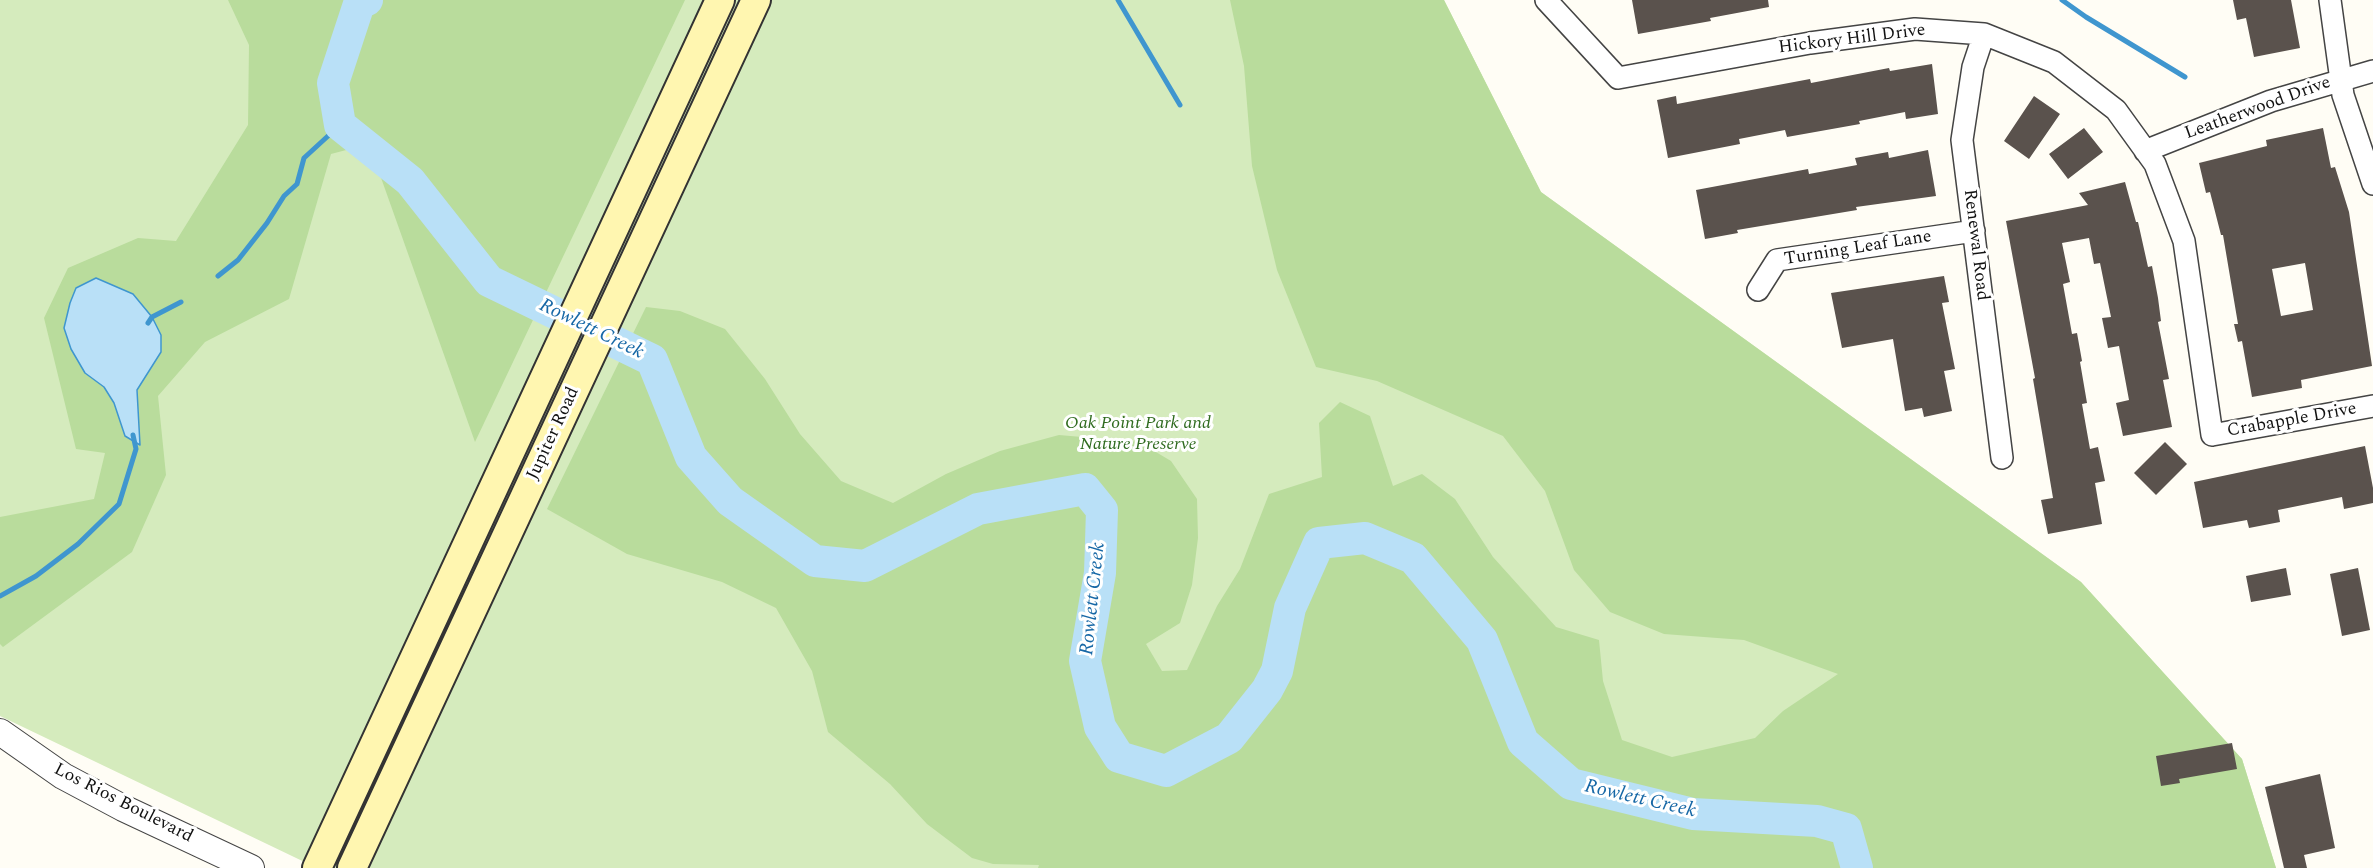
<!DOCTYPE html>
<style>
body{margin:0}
canvas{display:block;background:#fffdf5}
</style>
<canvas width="2373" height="868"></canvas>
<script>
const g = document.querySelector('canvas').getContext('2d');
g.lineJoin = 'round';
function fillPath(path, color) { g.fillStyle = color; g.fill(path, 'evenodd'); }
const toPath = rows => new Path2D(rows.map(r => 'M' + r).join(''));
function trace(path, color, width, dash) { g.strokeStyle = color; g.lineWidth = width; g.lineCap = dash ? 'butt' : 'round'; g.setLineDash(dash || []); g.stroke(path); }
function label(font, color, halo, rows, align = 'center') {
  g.font = font + ' Spectral,serif'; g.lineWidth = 6; g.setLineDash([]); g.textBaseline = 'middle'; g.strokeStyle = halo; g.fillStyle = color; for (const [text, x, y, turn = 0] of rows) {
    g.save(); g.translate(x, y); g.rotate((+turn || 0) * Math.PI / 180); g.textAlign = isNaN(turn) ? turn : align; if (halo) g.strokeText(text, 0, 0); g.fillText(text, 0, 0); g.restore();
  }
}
fillPath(toPath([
 [0,0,1444,0,1541,192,2081,582,2242,759,2276,868,317,868,0,716]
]), '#d5ebbd');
fillPath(toPath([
 [228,0,685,0,475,442,369,144,331,154,289,299,205,342,158,396,166,475,132,552,3,647,0,644,0,517,94,499,105,453,76,449,44,318,68,268,138,238,176,241,248,125,249,45],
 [1230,0,1444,0,1541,192,2081,582,2242,759,2276,868,1038,868,1039,865,993,864,972,858,927,824,890,784,828,732,812,671,776,608,722,582,627,554,547,509,646,307,680,311,725,329,765,379,800,434,841,481,893,503,946,474,1000,451,1059,435,1139,442,1171,461,1197,499,1198,538,1192,585,1180,623,1146,644,1162,671,1187,670,1217,606,1240,569,1269,494,1322,477,1319,423,1340,402,1370,416,1393,486,1422,474,1455,499,1493,557,1556,627,1599,640,1603,681,1622,740,1672,757,1755,738,1783,711,1838,674,1744,640,1664,634,1610,612,1574,570,1545,491,1503,436,1377,381,1316,367,1277,270,1252,166,1244,66]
]), '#b9dc9c');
const water = toPath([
 [96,278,133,294,152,317,161,335,161,352,137,390,140,445,125,436,114,403,104,387,85,373,71,349,64,328,70,303,76,288,96,278]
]);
fillPath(water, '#b9e0f7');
trace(water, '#3f96cf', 1.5);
trace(toPath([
 [1118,0,1180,105],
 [2062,0,2086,17,2185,77],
 [218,276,238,260,267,223,284,196,297,184,304,158,340,125],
 [148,323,152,317,181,302],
 [0,596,36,576,78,544,119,504,136,449,133,435]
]), '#3f96cf', 5);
trace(toPath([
 [367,0,359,4,333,83,340,125,410,181,489,281,652,360,691,457,730,501,815,561,865,566,978,509,1085,489,1102,510,1100,573,1085,661,1100,727,1119,757,1166,771,1229,738,1267,690,1277,671,1290,608,1319,543,1365,538,1413,558,1482,640,1523,742,1571,784,1693,814,1817,821,1846,829,1857,868]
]), '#b9e0f7', 32);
fillPath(toPath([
 [1632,0,1768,0,1769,7,1710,18,1711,21,1638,34],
 [2233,0,2291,0,2300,48,2254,57,2246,18,2237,20],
 [1932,64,1938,114,1906,119,1905,112,1859,121,1860,124,1787,137,1785,130,1739,139,1740,144,1668,158,1657,100,1676,96,1677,104,1810,79,1811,83,1889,68,1890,71],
 [2034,96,2060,114,2029,159,2004,141],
 [2084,128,2103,152,2068,179,2049,154],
 [2323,128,2331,168,2335,167,2349,212,2372,366,2301,380,2302,388,2252,397,2242,341,2238,342,2234,324,2238,324,2223,235,2221,235,2210,192,2206,193,2199,163,2267,146,2266,140],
 [2305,263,2313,310,2281,316,2272,269],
 [1928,150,1936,196,1856,207,1857,210,1737,230,1738,233,1705,239,1696,190,1808,169,1809,174,1857,165,1855,158,1888,152,1889,158],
 [2125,182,2136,222,2138,222,2148,267,2152,266,2158,298,2161,321,2158,322,2169,379,2163,380,2172,427,2123,436,2116,403,2129,400,2119,346,2108,348,2102,318,2111,317,2100,263,2094,264,2089,238,2062,243,2070,282,2063,284,2072,334,2077,333,2082,361,2080,362,2087,403,2082,404,2090,449,2098,447,2105,481,2095,483,2102,524,2048,534,2041,500,2053,498,2033,379,2035,378,2006,221,2088,205,2079,193],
 [1944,276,1949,302,1942,303,1955,369,1944,371,1952,411,1924,417,1922,408,1905,411,1893,339,1842,348,1831,293],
 [2165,442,2187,464,2156,495,2134,473],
 [2365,446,2373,488,2373,503,2344,509,2342,497,2278,510,2280,522,2249,528,2247,520,2203,528,2194,482],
 [2286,568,2291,595,2251,602,2246,576],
 [2358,568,2370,630,2342,636,2330,574],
 [2232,743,2237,769,2179,779,2180,783,2161,786,2156,756],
 [2320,774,2335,848,2304,855,2307,868,2284,868,2265,787]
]), '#5a524d');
const minor = toPath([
 [1546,0,1618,78,1810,43,1915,29,1984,34,2054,62,2116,110,2155,164,2184,241,2212,435,2373,406],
 [2330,0,2343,95,2373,184],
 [1984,34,1973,67,1962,140,2002,458],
 [2145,151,2271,101,2373,71],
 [1758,290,1777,260,1974,231]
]);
const tertiary = toPath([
 [0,732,63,776,123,808,251,868]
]);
const secondary = toPath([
 [317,868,720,0],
 [352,868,756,0]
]);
trace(minor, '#444', 24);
trace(tertiary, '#444', 28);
trace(secondary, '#333', 32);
trace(minor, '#fff', 21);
trace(tertiary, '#fff', 26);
trace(secondary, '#fff6b0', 28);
label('18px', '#111', '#fff', [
 ["Hickory Hill Drive",1852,40,-7],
 ["Leatherwood Drive",2258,109,-20],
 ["Renewal Road",1975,245,83],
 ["Turning Leaf Lane",1858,249,-9],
 ["Crabapple Drive",2292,421,-10],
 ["Jupiter Road",554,434,-65],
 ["Los Rios Boulevard",123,804,27]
]);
label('italic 18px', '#2f6b1f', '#fff', [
 ["Oak Point Park and",1138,424],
 ["Nature Preserve",1138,445]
]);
label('italic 20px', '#1768a6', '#fff', [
 ["Rowlett Creek",591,330,26],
 ["Rowlett Creek",1094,599,-84],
 ["Rowlett Creek",1640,800,13]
]);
</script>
